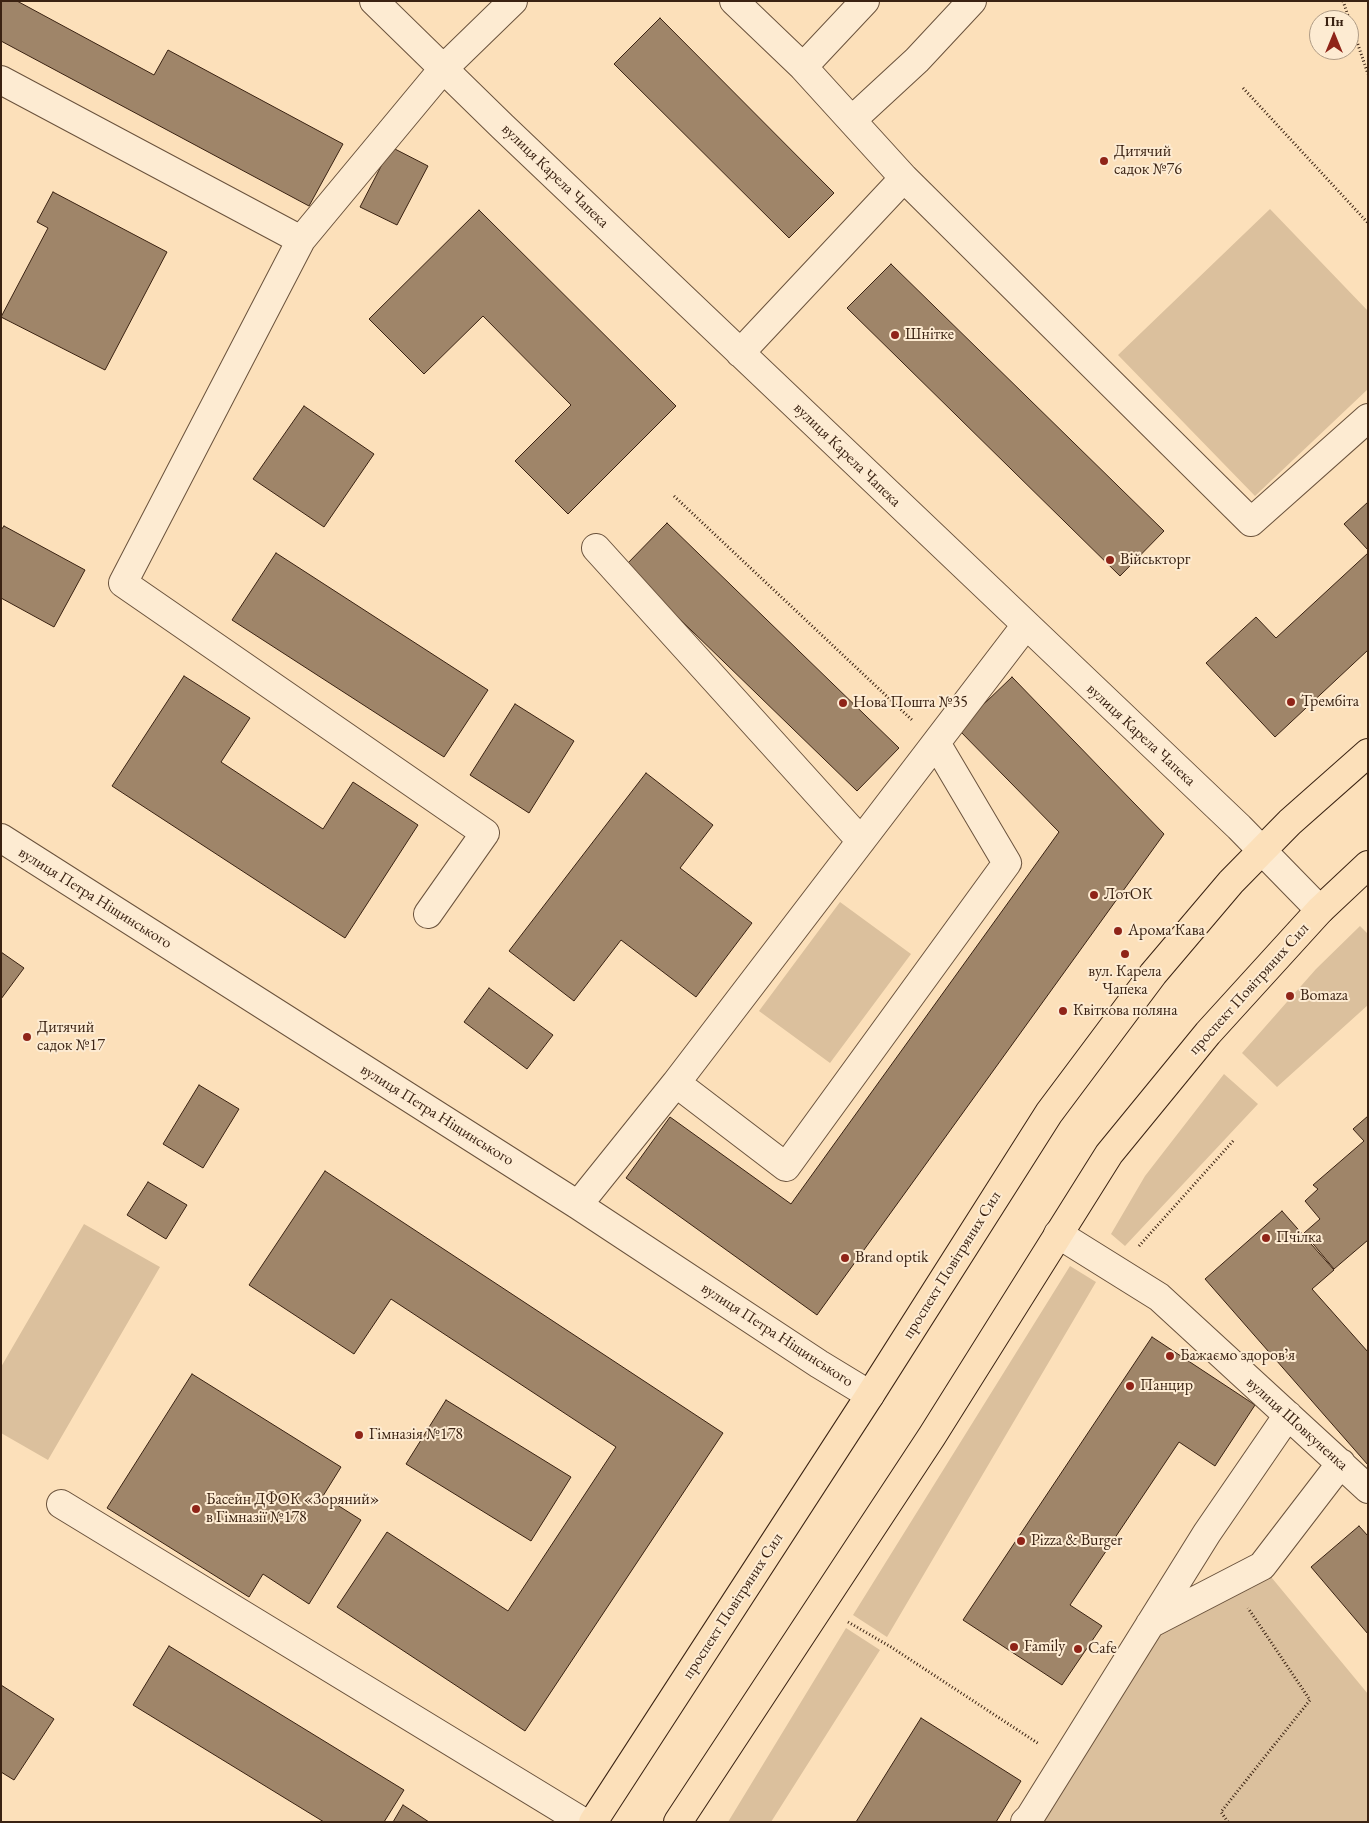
<!DOCTYPE html>
<meta charset="utf-8">
<style>
body{margin:0}
#map{position:relative;width:1369px;height:1823px;overflow:hidden;background:#fce0ba;font-family:"EB Garamond",serif}
canvas{display:block}
.frame{position:absolute;inset:0;border:2px solid #3a2212;pointer-events:none}
.north{position:absolute;left:1309px;top:10px;width:50px;height:50px;box-sizing:border-box;background:#fdebd2;border:1px solid #af9b85;border-radius:50%;rotate:0deg;font-size:14px;font-weight:700;line-height:20px;text-align:center;color:#3a2212}
.north::after{content:'';display:block;margin:auto;width:18px;height:22px;background:#8f2418;clip-path:polygon(50% 0,100% 100%,50% 72%,0 100%)}
</style>
<div id="map">
<canvas width="1369" height="1823"></canvas>
<div class="frame"></div>
<div class="north">Пн</div>
</div>
<script>
const g = document.querySelector('canvas').getContext('2d');
g.lineJoin = 'round';
function fillPath(path, color) { g.fillStyle = color; g.fill(path, 'evenodd'); }
const toPath = rows => new Path2D(rows.map(r => 'M' + r).join(''));
function trace(path, color, width, dash) { g.strokeStyle = color; g.lineWidth = width; g.lineCap = dash ? 'butt' : 'round'; g.setLineDash(dash || []); g.stroke(path); }
function label(font, color, halo, rows, align = 'center') {
  g.font = font + ' "EB Garamond",serif'; g.lineWidth = 4; g.setLineDash([]); g.textBaseline = 'middle'; g.strokeStyle = halo; g.fillStyle = color; for (const [text, x, y, turn = 0] of rows) {
    g.save(); g.translate(x, y); g.rotate((+turn || 0) * Math.PI / 180); g.textAlign = isNaN(turn) ? turn : align; if (halo) g.strokeText(text, 0, 0); g.fillText(text, 0, 0); g.restore();
  }
}
fillPath(toPath([
 [1270,209,1368,311,1368,389,1255,496,1118,355],
 [840,902,911,954,830,1063,759,1011],
 [1360,926,1368,934,1368,1005,1277,1087,1242,1053,1316,969],
 [1224,1074,1258,1104,1125,1246,1111,1234,1145,1176],
 [84,1224,160,1267,48,1460,1,1433,1,1367],
 [1070,1266,1096,1282,887,1637,853,1615],
 [1262,1566,1368,1694,1368,1822,1025,1822,1150,1624],
 [846,1628,880,1650,771,1822,728,1822]
]), '#dbc09d');
const building = toPath([
 [1,1,17,1,154,75,168,50,343,144,309,206,1,41,1,1],
 [660,18,834,193,789,238,614,64,660,18],
 [391,147,428,166,397,225,360,207,391,147],
 [53,192,167,252,105,370,1,317,48,228,37,222,53,192],
 [479,210,676,406,568,514,515,461,571,405,483,316,424,374,369,319,479,210],
 [891,264,1164,531,1120,576,847,308,891,264],
 [304,406,374,454,324,527,253,479,304,406],
 [1368,502,1368,550,1344,524,1368,502],
 [667,523,899,748,857,791,625,566,667,523],
 [4,526,85,570,54,627,1,598,1,530,4,526],
 [276,553,488,690,444,757,232,620,276,553],
 [1368,553,1368,650,1275,737,1206,663,1256,617,1276,638,1368,553],
 [184,676,250,718,221,762,323,829,353,782,418,825,345,938,112,786,184,676],
 [1012,677,1164,834,817,1315,626,1178,670,1117,791,1204,1059,832,958,729,1012,677],
 [515,704,574,741,529,813,470,775,515,704],
 [646,773,713,825,680,868,752,923,696,997,621,940,574,1001,509,951,646,773],
 [1,952,24,968,1,999,1,952],
 [489,988,553,1035,527,1069,464,1022,489,988],
 [199,1085,239,1109,203,1168,163,1144,199,1085],
 [1368,1116,1368,1240,1334,1269,1304,1233,1320,1219,1305,1201,1318,1189,1313,1185,1364,1141,1353,1129,1368,1116],
 [325,1171,723,1433,525,1731,337,1607,387,1532,508,1611,616,1447,391,1299,354,1354,249,1285,325,1171],
 [148,1182,187,1205,166,1239,127,1215,148,1182],
 [1282,1211,1334,1270,1312,1289,1368,1352,1368,1465,1205,1279,1282,1211],
 [1152,1337,1255,1405,1215,1466,1179,1442,1070,1605,1102,1626,1062,1685,963,1620,1152,1337],
 [192,1374,341,1467,323,1496,361,1520,309,1604,263,1574,249,1597,107,1508,192,1374],
 [446,1400,571,1477,531,1541,406,1464,446,1400],
 [1359,1526,1368,1536,1368,1634,1311,1567,1359,1526],
 [169,1646,404,1790,384,1822,324,1822,133,1705,169,1646],
 [1,1685,54,1719,14,1780,1,1772,1,1685],
 [921,1718,1021,1781,996,1822,856,1822,921,1718],
 [403,1805,429,1822,393,1822,403,1805]
]);
fillPath(building, '#9f8569');
trace(building, '#3a2212', 1);
const minor = toPath([
 [374,1,502,126,1239,827,1320,910],
 [734,1,803,67,904,178,1251,522,1368,418],
 [803,67,865,1],
 [1,80,301,240,443,69,513,1],
 [852,120,917,60,972,1],
 [301,240,123,583,485,833,428,914],
 [740,353,904,178],
 [596,548,861,841],
 [1,838,578,1205,819,1364,870,1395],
 [676,1083,786,1167,1007,863,936,743],
 [578,1205,676,1083,1026,625],
 [1058,1234,1159,1297,1368,1489],
 [61,1504,583,1822],
 [1150,1624,1262,1566,1341,1463],
 [1025,1822,1030,1817,1207,1533,1288,1415]
]);
const major = toPath([
 [593,1822,870,1395,1049,1113,1153,974,1231,882,1290,822,1368,753],
 [678,1822,932,1436,1109,1154,1208,1033,1320,910,1368,865]
]);
trace(minor, '#6a523c', 30);
trace(major, '#3a2212', 30);
trace(toPath([
 [1343,1,1368,74],
 [1243,88,1368,223],
 [674,496,912,720],
 [1139,1246,1234,1140],
 [848,1622,891,1647,1039,1744],
 [1228,1822,1221,1812,1310,1700,1248,1608]
]), '#3a2212', 3, [1, 2.5]);
trace(minor, '#fdebd2', 28);
trace(major, '#fce0ba', 28);
for (const [x, y, r, color] of [
 [1104,161,5,"#8f2418"],
 [895,335,5,"#8f2418"],
 [1110,560,5,"#8f2418"],
 [1291,702,5,"#8f2418"],
 [843,703,5,"#8f2418"],
 [1094,895,5,"#8f2418"],
 [1118,931,5,"#8f2418"],
 [1125,954,5,"#8f2418"],
 [1290,996,5,"#8f2418"],
 [1063,1011,5,"#8f2418"],
 [27,1037,5,"#8f2418"],
 [1266,1238,5,"#8f2418"],
 [845,1258,5,"#8f2418"],
 [1170,1356,5,"#8f2418"],
 [1130,1386,5,"#8f2418"],
 [359,1435,5,"#8f2418"],
 [196,1509,5,"#8f2418"],
 [1021,1541,5,"#8f2418"],
 [1014,1647,5,"#8f2418"],
 [1078,1649,5,"#8f2418"]
]) { const dot = new Path2D(); dot.arc(x, y, r, 0, 2 * Math.PI); g.fillStyle = color; g.fill(dot); trace(dot, '#fdebd2', 2); }
label('16px', '#3a2212', '#fdebd2', [
 ["Дитячий",1114,152],
 ["садок №76",1114,170],
 ["Шнітке",905,335],
 ["Військторг",1120,560],
 ["Трембіта",1301,702],
 ["Нова Пошта №35",853,703],
 ["ЛотОК",1104,895],
 ["Арома Кава",1128,931],
 ["вул. Карела",1125,972,"center"],
 ["Чапека",1125,990,"center"],
 ["Bomaza",1300,996],
 ["Квіткова поляна",1073,1011],
 ["Дитячий",37,1028],
 ["садок №17",37,1046],
 ["Пчілка",1276,1238],
 ["Brand optik",855,1258],
 ["Бажаємо здоровʼя",1180,1356],
 ["Панцир",1140,1386],
 ["Гімназія №178",369,1435],
 ["Басейн ДФОК «Зоряний»",206,1500],
 ["в Гімназії №178",206,1518],
 ["Pizza & Burger",1031,1541],
 ["Family",1024,1647],
 ["Cafe",1088,1649]
], 'left');
label('16px', '#3a2212', '#fdebd2', [
 ["вулиця Карела Чапека",555,176,44],
 ["вулиця Карела Чапека",847,455,44],
 ["вулиця Карела Чапека",1141,735,43],
 ["вулиця Петра Ніщинського",95,898,32],
 ["проспект Повітряних Сил",1249,989,-48],
 ["вулиця Петра Ніщинського",437,1115,32],
 ["проспект Повітряних Сил",952,1265,-58],
 ["вулиця Петра Ніщинського",777,1335,33],
 ["вулиця Шовкуненка",1297,1424,42],
 ["проспект Повітряних Сил",733,1606,-57]
]);
</script>
